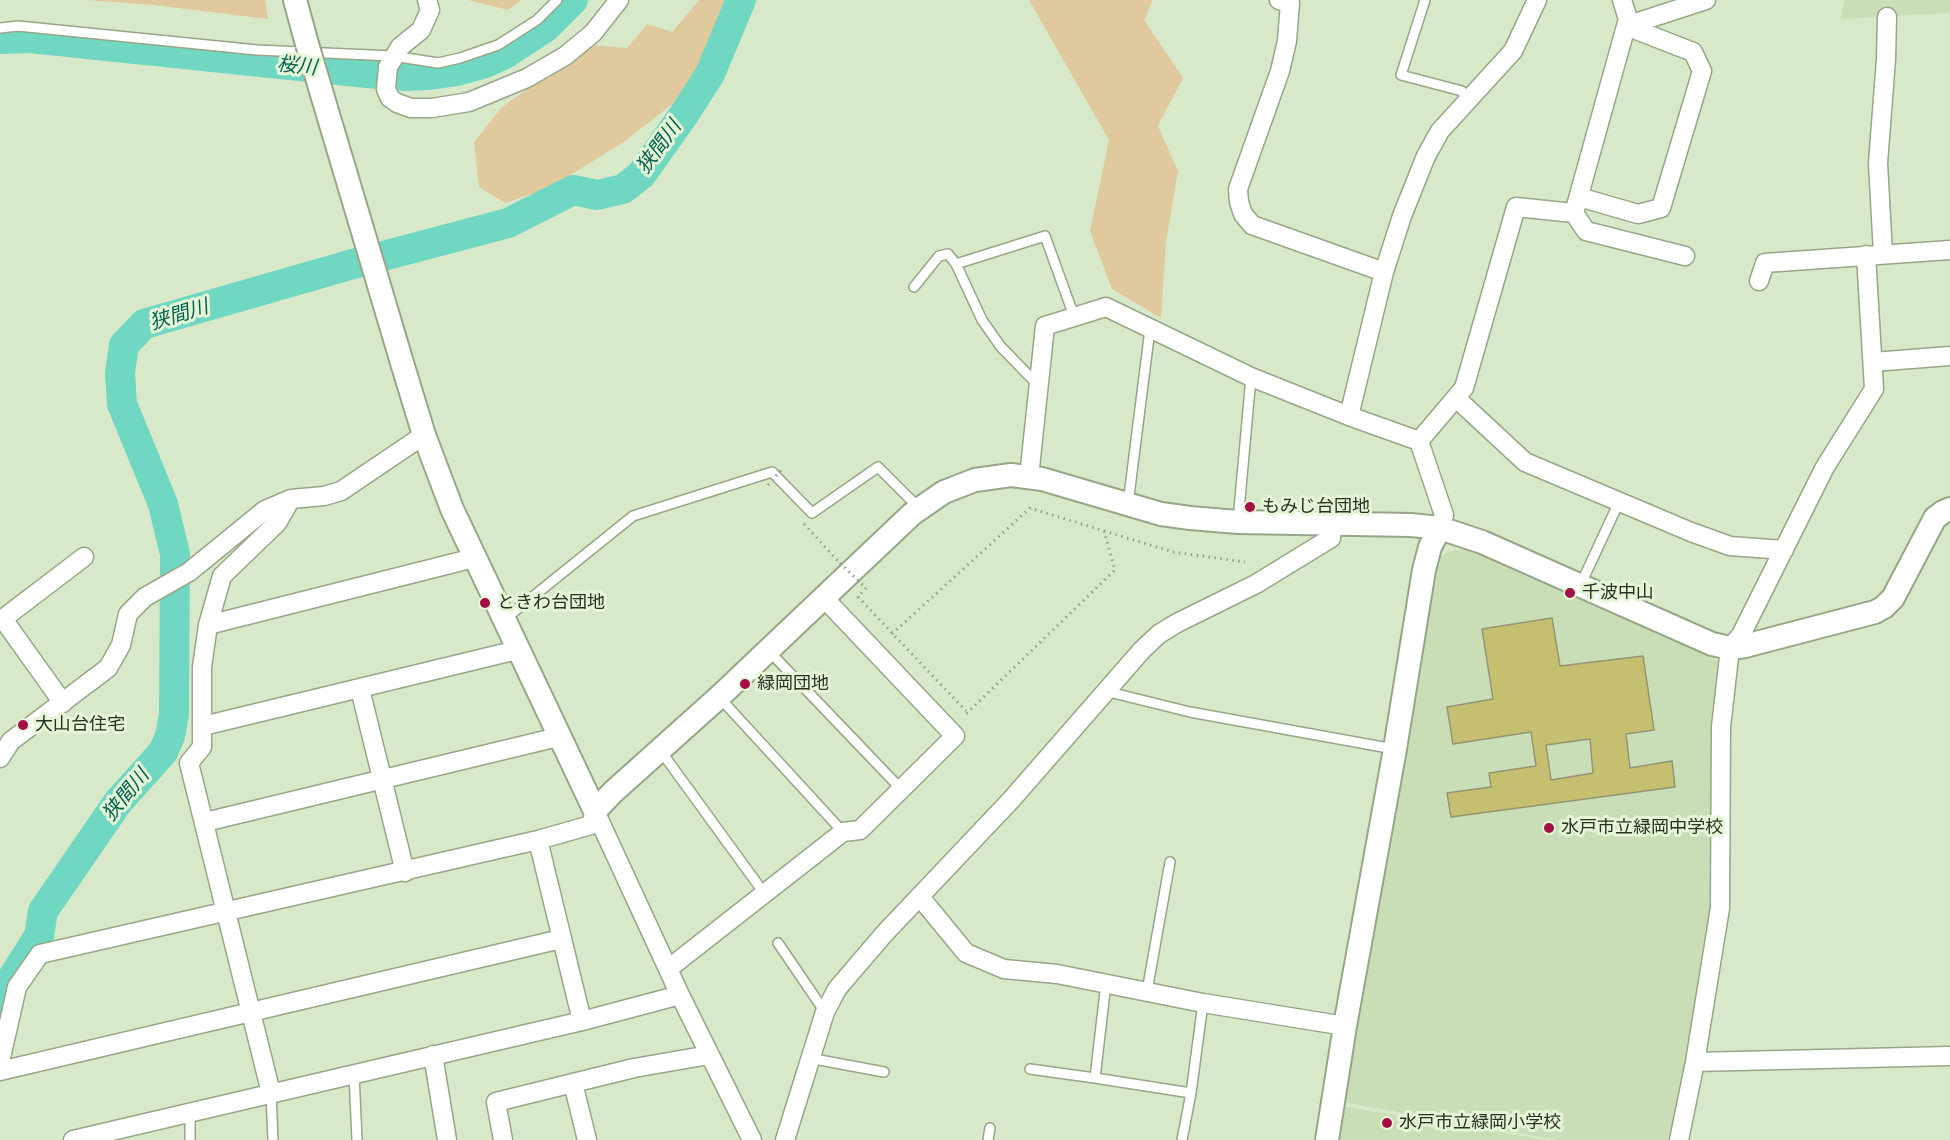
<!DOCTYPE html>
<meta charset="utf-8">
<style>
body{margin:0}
canvas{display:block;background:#d8e9c9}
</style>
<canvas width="1950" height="1140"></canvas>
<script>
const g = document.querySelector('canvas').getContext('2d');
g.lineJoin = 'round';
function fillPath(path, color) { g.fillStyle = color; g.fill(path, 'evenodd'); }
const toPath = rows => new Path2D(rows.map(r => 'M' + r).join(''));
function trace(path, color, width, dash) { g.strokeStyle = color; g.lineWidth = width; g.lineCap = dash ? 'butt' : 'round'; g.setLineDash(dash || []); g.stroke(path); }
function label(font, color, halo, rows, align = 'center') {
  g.font = font + ' Raleway,"Noto Sans JP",sans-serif'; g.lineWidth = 6; g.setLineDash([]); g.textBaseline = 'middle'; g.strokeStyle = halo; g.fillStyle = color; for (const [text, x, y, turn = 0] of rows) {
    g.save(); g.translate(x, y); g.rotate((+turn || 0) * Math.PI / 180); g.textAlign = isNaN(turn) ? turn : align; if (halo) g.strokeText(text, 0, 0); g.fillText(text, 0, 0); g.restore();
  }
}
fillPath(toPath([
 [1844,0,1950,0,1950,13,1841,19],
 [1464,549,1718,661,1711,725,1713,908,1673,1140,1559,1140,1336,1101,1431,572,1438,559,1447,552],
 [1335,1105,1547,1140,1330,1140]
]), '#c9ddb7');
fillPath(toPath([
 [86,0,265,0,268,19,154,5],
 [468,0,521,0,508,10],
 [699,0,726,0,693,88,625,141,550,188,505,203,479,187,474,142,502,107,590,45,627,48,647,24,672,32],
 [1029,0,1153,0,1144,20,1183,78,1158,126,1178,171,1166,242,1161,318,1112,289,1090,231,1109,140]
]), '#e1c99e');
trace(toPath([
 [0,39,30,38,367,73,406,76,429,75,457,71,485,63,505,54,546,27,573,0],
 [0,1017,6,988,39,936,43,911,118,802,163,752,170,736,174,714,175,554,163,504,122,404,120,373,124,345,144,324,353,264,508,223,573,190,597,195,623,189,641,175,685,113,710,74,741,0]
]), '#70d8c2', 30);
const building = toPath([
 [1552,618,1560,666,1643,656,1654,730,1626,734,1630,768,1672,761,1675,787,1451,817,1447,793,1491,787,1489,773,1536,766,1531,732,1453,744,1447,707,1493,699,1482,629,1552,618],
 [1590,739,1593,773,1551,780,1546,745,1590,739]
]);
fillPath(building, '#c4c06f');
trace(building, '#959473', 1.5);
const service = toPath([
 [1425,0,1401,75,1462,91,1467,100],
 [0,28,18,26,257,50,393,56,438,63,460,58,498,45,537,20,557,0],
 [956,264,1045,236,1074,316],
 [914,287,939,256,948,254,956,264,982,320,1001,347,1039,386],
 [1128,504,1150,329],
 [1238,521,1251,377],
 [1580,586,1619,502],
 [505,619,633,516,772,472,812,513,878,467,919,508],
 [768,650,901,789],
 [1105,691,1190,712,1394,749],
 [719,697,843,832],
 [660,750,764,893],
 [778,943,825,1012],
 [1106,983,1095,1078,1191,1093],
 [1147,991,1170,862],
 [809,1058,884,1072],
 [1030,1069,1095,1078],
 [354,1074,357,1140],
 [271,1093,273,1140],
 [190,1113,190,1140],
 [988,1140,990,1128],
 [1182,1140,1191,1093,1203,1003]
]);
const minor = toPath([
 [427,0,430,10,421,30,400,47,388,67,386,89,390,98,397,103,411,108,432,108,469,102,527,78,565,56,593,33,619,0],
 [1279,0,1290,3,1287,41,1280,71,1238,189,1239,202,1243,214,1252,225,1384,272],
 [1622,0,1628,19,1574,213,1586,231,1685,256],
 [1579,197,1638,214,1661,208,1702,71,1693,52,1626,26,1706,0],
 [1883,254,1878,163,1886,59,1887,17],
 [1759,281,1765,263,1950,250],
 [1873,362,1950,356],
 [1456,398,1525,462,1691,532,1730,546,1784,550],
 [1419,441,1464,388,1516,207,1574,213],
 [1029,477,1045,326,1106,307,1251,377,1349,416],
 [1440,528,1444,515,1419,441,1349,416,1384,272,1402,216,1426,156,1440,131,1513,51,1537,0],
 [3,619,63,703],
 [0,621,84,557],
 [208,625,474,558],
 [360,689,405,872],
 [203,726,517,650],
 [0,758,11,741,108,668,121,645,128,614,145,597,189,572,265,510,291,499,324,496,341,491,424,435],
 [595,811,680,995,752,1140],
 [205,822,558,737],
 [538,840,582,1021],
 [920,897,966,953,1004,969,1057,974,1203,1003,1345,1026],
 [668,969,843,832,860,830,955,736,824,598],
 [433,1055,447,1140],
 [0,1062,17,987,40,954,538,840,591,825,595,811],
 [1695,1062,1950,1056],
 [0,1071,561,939],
 [573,1083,587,1140],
 [271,1093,189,763,202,747,202,667,208,625,222,576,277,523,291,499],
 [73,1140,582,1021,680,995],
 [503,1140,496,1102,634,1068,709,1055],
 [785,1140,825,1012,837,989,884,934,1011,800,1142,650,1159,634,1177,623,1256,584,1331,538,1333,523],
 [1679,1140,1695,1062,1720,908,1721,727,1730,648,1741,635,1825,467,1874,389,1866,255]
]);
const tertiary = toPath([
 [295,0,307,44],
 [403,366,424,435,452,509,595,811,613,792,719,697,912,514,944,492,975,480,1011,475,1042,479,1161,514,1190,518,1238,522,1411,525,1440,528,1482,542,1712,644,1730,648,1745,646,1875,612,1884,607,1893,598,1935,518,1943,512,1950,509],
 [1327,1140,1345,1026,1395,749,1424,570,1430,547,1440,528]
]);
trace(service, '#96a687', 12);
trace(minor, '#96a687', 21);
trace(tertiary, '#96a687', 26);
trace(toPath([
 [804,524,838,561],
 [1104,531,1173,552,1245,562],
 [866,588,858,597,966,711],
 [892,634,1030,508,1104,531,1115,570,965,715]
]), '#95a289', 3, [1.5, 4.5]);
trace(service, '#fff', 9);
trace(minor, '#fff', 18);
trace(tertiary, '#fff', 22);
const tertiaryBridge = toPath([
 [307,44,403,366]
]);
trace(tertiaryBridge, '#96a687', 26, []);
trace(toPath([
 [768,485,782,469],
 [840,563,866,588]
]), '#95a289', 3, [1.5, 4.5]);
trace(tertiaryBridge, '#fff', 22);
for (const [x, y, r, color] of [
 [1250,507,6,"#a50e46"],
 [1570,593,6,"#a50e46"],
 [485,603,6,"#a50e46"],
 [745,684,6,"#a50e46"],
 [23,725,6,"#a50e46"],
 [1549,828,6,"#a50e46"],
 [1387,1123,6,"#a50e46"]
]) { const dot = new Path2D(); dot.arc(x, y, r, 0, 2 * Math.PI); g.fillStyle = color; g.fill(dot); trace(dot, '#e5f6d6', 2); }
label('18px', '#2a3024', '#e5f6d6', [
 ["もみじ台団地",1262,507],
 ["千波中山",1582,593],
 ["ときわ台団地",497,603],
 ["緑岡団地",757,684],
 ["大山台住宅",35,725],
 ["水戸市立緑岡中学校",1561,828],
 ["水戸市立緑岡小学校",1399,1123]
], 'left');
label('italic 20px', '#005f51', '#e5f6d6', [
 ["桜川",297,66,6],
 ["狭間川",659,147,-54],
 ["狭間川",179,315,-17],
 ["狭間川",126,795,-51]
]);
</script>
